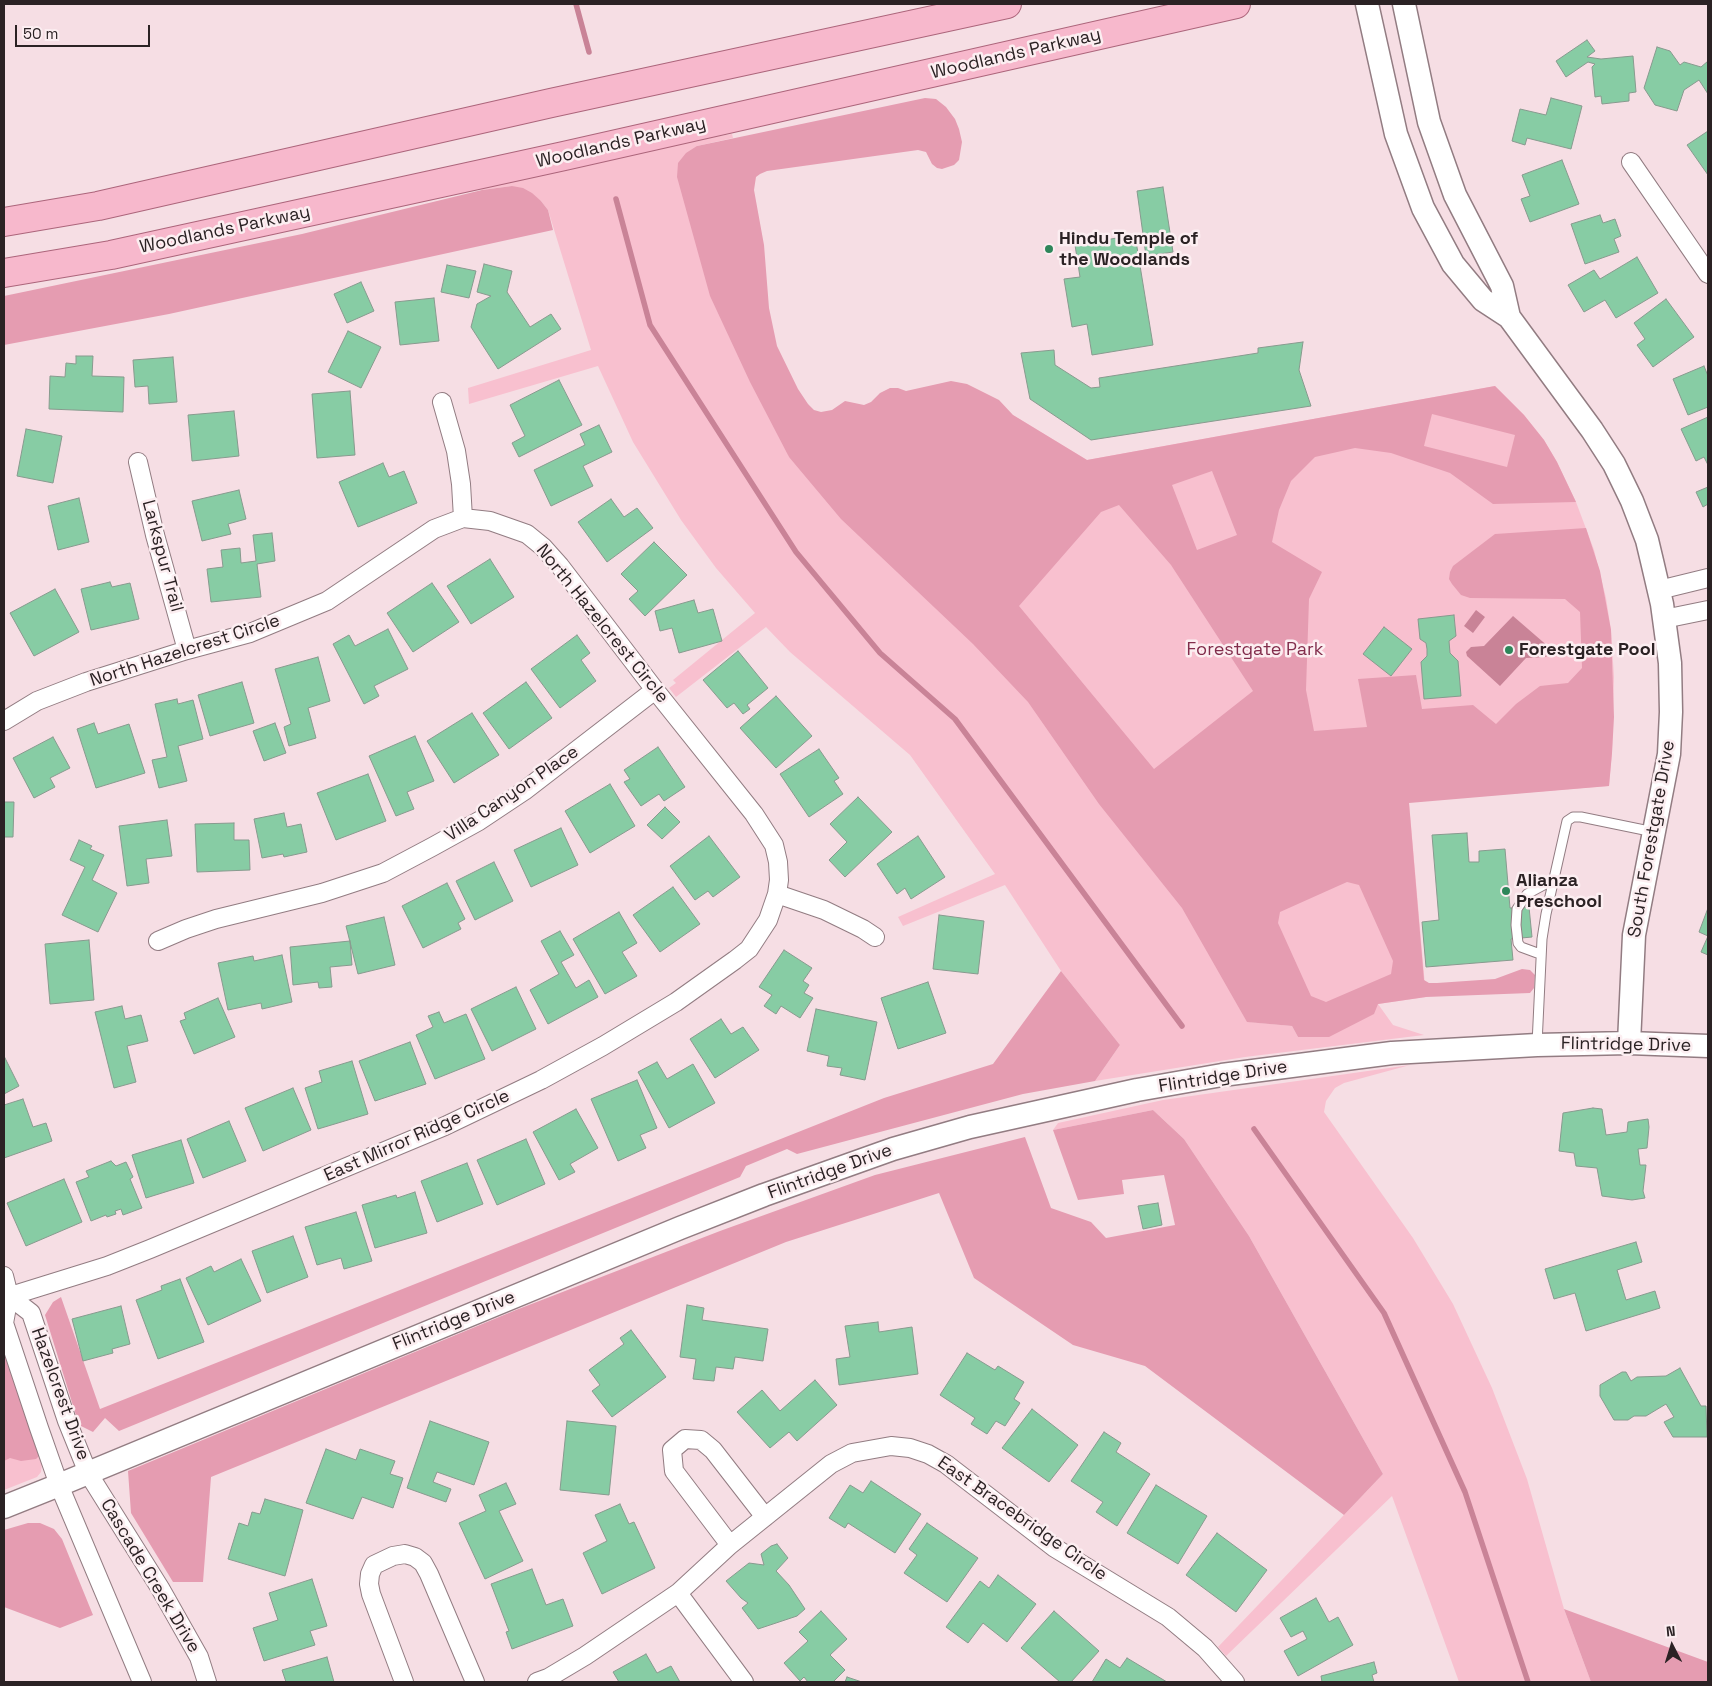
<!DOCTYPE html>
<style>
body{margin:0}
#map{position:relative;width:1712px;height:1686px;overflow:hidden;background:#f6dee4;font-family:"Space Grotesk",sans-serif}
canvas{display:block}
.frame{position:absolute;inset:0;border:5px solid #2b2224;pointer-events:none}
.north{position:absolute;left:1647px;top:1621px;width:50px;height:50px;-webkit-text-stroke:4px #fceef1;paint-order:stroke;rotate:355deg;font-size:14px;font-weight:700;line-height:20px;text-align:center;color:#2b2224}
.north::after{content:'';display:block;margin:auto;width:18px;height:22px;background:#2b2224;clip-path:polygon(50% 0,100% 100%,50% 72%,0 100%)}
.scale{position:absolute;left:15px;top:25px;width:135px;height:22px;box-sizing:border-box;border:2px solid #2b2224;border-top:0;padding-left:6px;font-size:15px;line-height:18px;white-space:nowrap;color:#2b2224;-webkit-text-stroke:4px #fceef1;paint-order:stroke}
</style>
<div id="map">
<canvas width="1712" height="1686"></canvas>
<div class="frame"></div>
<div class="north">N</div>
<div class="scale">50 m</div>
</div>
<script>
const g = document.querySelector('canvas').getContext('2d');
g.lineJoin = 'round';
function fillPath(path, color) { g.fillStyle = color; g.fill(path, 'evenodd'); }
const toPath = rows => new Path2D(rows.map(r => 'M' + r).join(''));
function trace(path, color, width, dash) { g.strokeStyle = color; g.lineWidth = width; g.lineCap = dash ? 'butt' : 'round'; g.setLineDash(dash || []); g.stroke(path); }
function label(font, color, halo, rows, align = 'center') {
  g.font = font + ' "Space Grotesk",sans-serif'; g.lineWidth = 5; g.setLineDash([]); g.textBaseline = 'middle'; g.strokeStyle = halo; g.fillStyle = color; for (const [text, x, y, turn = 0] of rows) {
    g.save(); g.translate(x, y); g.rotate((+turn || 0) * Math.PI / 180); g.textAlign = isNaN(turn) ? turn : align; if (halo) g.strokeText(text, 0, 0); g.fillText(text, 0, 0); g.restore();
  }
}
fillPath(toPath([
 [732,134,733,138,697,146,789,457,1013,415,1087,460,1495,386,1524,415,1544,440,1557,462,1576,502,1594,550,1606,598,1611,630,1614,677,1612,753,1609,786,1409,802,1426,997,1378,1004,1393,1025,1424,1035,1245,1057,1095,1081,1120,1045,1061,971,1005,885,903,926,898,917,995,874,910,755,790,652,766,627,676,697,669,688,676,683,673,680,755,613,716,568,681,520,633,442,598,366,469,404,468,388,591,350,548,210,541,201,512,186,482,190,476,186,692,140],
 [1373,1014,1298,1037,1292,1026,1250,1022],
 [1410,1065,1344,1083,1335,1088,1326,1101,1324,1112,1413,1238,1453,1304,1492,1388,1527,1479,1564,1609,1591,1682,1459,1682,1392,1496,1226,1656,1218,1647,1383,1474,1249,1236,1184,1139,1153,1110,1053,1130,1058,1123,1163,1100],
 [4,1345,43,1457,41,1472,37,1477,4,1490]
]), '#f8c0cf');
fillPath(toPath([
 [925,98,936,99,946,107,955,119,959,129,962,142,959,160,954,165,942,169,937,168,932,164,926,152,918,150,767,171,760,174,756,177,754,190,764,245,769,308,777,346,798,389,808,404,814,410,821,412,832,410,845,401,864,405,871,402,880,393,890,388,898,388,906,391,951,381,967,384,999,400,1013,415,1087,460,1495,386,1524,415,1544,440,1557,462,1576,502,1493,504,1450,473,1391,453,1355,448,1315,457,1291,481,1279,510,1272,542,1322,572,1309,599,1306,690,1314,731,1367,727,1358,679,1416,675,1422,709,1473,705,1496,724,1516,704,1540,686,1568,683,1582,668,1580,612,1565,599,1470,598,1461,595,1452,584,1449,579,1450,572,1453,566,1495,534,1586,528,1600,571,1611,630,1614,717,1612,753,1609,786,1409,803,1424,980,1429,983,1437,983,1495,979,1522,969,1530,970,1535,975,1534,988,1530,993,1426,997,1378,1004,1374,1014,1329,1037,1298,1037,1292,1026,1247,1022,1182,908,1099,804,1028,702,973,644,841,519,789,457,750,382,710,296,677,177,678,163,686,153,697,146],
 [1432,414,1515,435,1507,467,1424,446],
 [1212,471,1237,535,1197,550,1172,485],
 [1119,505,1171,565,1253,691,1154,769,1019,606,1101,512],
 [1347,882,1359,885,1393,961,1391,974,1326,1002,1311,996,1278,923,1280,912],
 [512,186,523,188,532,193,541,201,548,210,553,230,169,314,4,345,4,296,302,234,482,190],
 [1061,971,1120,1045,1095,1081,1023,1094,797,1154,787,1149,746,1166,740,1177,119,1431,105,1418,93,1432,79,1425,45,1315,53,1302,61,1297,100,1409,884,1098,993,1064],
 [1153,1110,1184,1139,1249,1236,1383,1474,1344,1515,1145,1366,1073,1345,974,1278,939,1193,786,1242,211,1477,203,1582,173,1582,131,1513,128,1471,516,1310,720,1231,875,1175,1025,1137,1051,1208,1091,1222,1106,1238,1175,1225,1164,1175,1122,1180,1124,1194,1078,1200,1053,1130],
 [4,1345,42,1453,36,1459,21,1461,10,1458,4,1461],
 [28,1523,40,1523,54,1529,62,1539,93,1615,60,1628,4,1607,4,1530],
 [1564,1609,1708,1662,1708,1682,1591,1682]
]), '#e59cb1');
fillPath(toPath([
 [1476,610,1485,617,1473,633,1464,626],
 [1513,616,1550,648,1550,652,1546,657,1526,658,1500,686,1467,656,1466,652,1471,647,1484,646]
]), '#c98397');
trace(toPath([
 [576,4,589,52],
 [616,199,650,325,796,552,880,653,955,719,1182,1026],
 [1254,1129,1384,1313,1465,1492,1528,1682]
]), '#c98397', 5.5);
const building = toPath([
 [1587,40,1595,51,1587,57,1601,59,1633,56,1636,92,1629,93,1629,101,1602,104,1601,96,1595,97,1592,67,1595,64,1588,62,1566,77,1556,61,1587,40],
 [1657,47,1670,51,1680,65,1684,62,1701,67,1708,61,1708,94,1699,80,1684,90,1677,111,1655,105,1644,88,1657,47],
 [1551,98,1582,106,1571,149,1527,138,1525,145,1512,141,1520,109,1546,115,1551,98],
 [1708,131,1708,175,1687,145,1708,131],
 [1562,160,1579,204,1530,222,1521,199,1530,196,1522,175,1562,160],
 [1163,187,1173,252,1146,256,1137,191,1163,187],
 [1600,215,1603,223,1615,219,1621,236,1614,239,1619,252,1585,264,1571,224,1600,215],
 [1135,235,1153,345,1092,355,1087,324,1072,327,1064,279,1080,277,1075,245,1135,235],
 [1637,257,1658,293,1616,318,1605,300,1584,312,1568,285,1594,270,1600,279,1637,257],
 [484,264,512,271,507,292,530,327,551,314,561,329,498,369,471,327,477,304,491,296,477,292,484,264],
 [447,265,476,271,469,298,441,292,447,265],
 [361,282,374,311,347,323,334,294,361,282],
 [434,298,439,341,400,345,395,302,434,298],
 [1666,299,1694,337,1653,367,1637,345,1645,339,1634,323,1666,299],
 [348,331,381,347,361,388,328,372,348,331],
 [1303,342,1299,370,1311,406,1091,440,1030,399,1021,353,1054,350,1055,365,1091,388,1100,387,1099,378,1258,353,1258,348,1303,342],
 [76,356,93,356,92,376,124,377,123,412,49,409,50,376,65,377,66,363,76,364,76,356],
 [173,357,177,402,149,404,148,386,135,387,133,360,173,357],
 [1704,366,1708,376,1708,407,1688,415,1673,379,1704,366],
 [559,380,582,425,519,457,512,443,525,436,510,405,559,380],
 [350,391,355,455,317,458,312,394,350,391],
 [234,411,239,456,192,461,188,415,234,411],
 [1708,417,1708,465,1704,457,1696,461,1681,429,1708,417],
 [599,425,612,452,583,466,593,486,551,506,534,470,585,445,580,434,599,425],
 [26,429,62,436,53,483,17,476,26,429],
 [383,463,389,477,404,471,417,503,358,527,339,482,383,463],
 [1708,487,1708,504,1703,507,1696,492,1708,487],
 [239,490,246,519,228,524,231,534,202,541,192,501,239,490],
 [79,498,89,542,58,550,48,506,79,498],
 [611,499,624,517,637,508,653,528,607,562,578,522,611,499],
 [272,533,275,561,257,564,261,597,211,602,207,569,223,567,221,550,240,548,241,563,256,561,253,535,272,533],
 [654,542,687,575,645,616,629,599,638,591,621,574,654,542],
 [490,559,514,597,471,624,447,586,490,559],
 [110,582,112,587,130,583,139,619,91,630,81,589,110,582],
 [432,583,459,622,413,652,387,613,432,583],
 [55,589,79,632,34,656,10,613,55,589],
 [694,600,698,613,713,609,722,641,679,653,672,628,660,631,655,611,694,600],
 [1454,615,1456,636,1449,641,1450,653,1458,661,1461,696,1424,699,1421,662,1427,656,1427,649,1426,643,1420,639,1418,619,1454,615],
 [1384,627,1412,649,1391,676,1363,654,1384,627],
 [388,629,408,669,374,686,379,696,364,704,333,644,349,635,355,646,388,629],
 [577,635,590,653,581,660,596,681,560,708,531,669,577,635],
 [738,651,768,688,747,705,750,709,743,714,734,703,727,708,703,680,738,651],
 [318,657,330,701,308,708,316,738,289,746,284,727,291,724,275,669,318,657],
 [242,682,254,723,210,736,198,695,242,682],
 [526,682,552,718,509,749,483,713,526,682],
 [776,696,812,736,776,768,740,728,776,696],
 [177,699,178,704,193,700,203,739,178,746,187,781,159,788,152,760,167,757,155,704,177,699],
 [472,713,499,755,454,783,427,741,472,713],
 [94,723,98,734,129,724,145,773,96,788,77,729,94,723],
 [275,723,286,753,264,761,253,731,275,723],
 [415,736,434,781,407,792,414,809,396,816,369,756,415,736],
 [53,737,70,768,50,778,55,787,34,798,13,758,53,737],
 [658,747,685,787,664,801,659,794,641,806,624,782,630,779,624,770,658,747],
 [819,749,839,778,834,781,843,794,809,817,780,774,819,749],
 [368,774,386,821,336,840,317,793,368,774],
 [610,784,635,826,590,853,565,811,610,784],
 [858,797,892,832,845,877,829,860,847,842,830,824,858,797],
 [4,802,14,802,13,837,4,837,4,802],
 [665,807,680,822,662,839,647,825,665,807],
 [284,813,287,827,301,824,307,852,284,857,283,854,262,858,254,819,284,813],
 [167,820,172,856,146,859,149,883,127,886,119,826,167,820],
 [234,823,234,840,249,840,250,870,197,872,195,824,234,823],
 [561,828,578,865,531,887,514,850,561,828],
 [1467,833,1469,862,1479,862,1479,851,1505,849,1510,908,1529,907,1532,937,1511,939,1513,960,1426,967,1422,922,1439,920,1432,835,1467,833],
 [709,836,740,877,713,897,708,891,695,900,670,866,709,836],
 [918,836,945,877,911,899,905,888,897,894,877,864,918,836],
 [79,840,92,846,90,849,104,855,92,880,117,893,98,932,62,915,85,867,70,860,79,840],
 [494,862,513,901,475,920,456,881,494,862],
 [447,883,465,919,458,923,461,929,423,948,402,906,447,883],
 [673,887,700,924,660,952,633,915,673,887],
 [1708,908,1708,955,1701,952,1708,936,1699,932,1708,908],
 [619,912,637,943,622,952,637,976,605,994,573,939,619,912],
 [939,915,984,921,978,974,933,969,939,915],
 [384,917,395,965,358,974,346,926,384,917],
 [560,931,574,955,561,962,576,988,589,980,598,997,548,1024,530,990,559,974,541,941,560,931],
 [89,940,94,1000,50,1004,45,944,89,940],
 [350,941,352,965,330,967,332,987,319,988,318,982,293,985,290,947,350,941],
 [784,950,812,968,803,981,809,985,804,993,813,998,800,1018,781,1006,776,1014,764,1006,772,995,759,987,784,950],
 [282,955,292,1002,262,1009,261,1003,228,1010,218,963,253,956,254,961,282,955],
 [928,982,946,1033,898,1049,881,998,928,982],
 [516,987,536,1029,492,1051,471,1009,516,987],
 [218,998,235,1037,194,1054,180,1021,186,1019,184,1013,218,998],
 [122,1006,125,1019,141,1015,148,1041,127,1046,136,1082,114,1088,95,1012,122,1006],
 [816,1009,877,1022,865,1080,840,1075,842,1068,827,1066,829,1056,807,1051,816,1009],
 [439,1012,444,1023,466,1014,485,1059,435,1079,416,1035,433,1027,428,1016,439,1012],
 [721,1019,731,1034,743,1027,759,1050,715,1078,690,1039,721,1019],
 [410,1042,426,1084,375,1101,359,1061,410,1042],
 [4,1056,19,1086,4,1094,4,1056],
 [352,1061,368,1114,318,1129,305,1088,322,1082,319,1071,352,1061],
 [657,1062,667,1079,693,1064,715,1103,669,1128,638,1072,657,1062],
 [637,1080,657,1128,640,1135,646,1148,618,1161,591,1099,637,1080],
 [293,1088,311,1130,263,1151,245,1108,293,1088],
 [23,1099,33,1127,46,1123,52,1141,4,1158,4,1105,23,1099],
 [1593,1108,1602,1109,1606,1135,1627,1132,1628,1122,1648,1119,1649,1127,1647,1148,1638,1149,1640,1165,1646,1165,1643,1191,1645,1198,1632,1200,1602,1196,1597,1168,1576,1166,1574,1153,1559,1151,1563,1113,1593,1108],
 [576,1109,598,1148,570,1164,575,1172,559,1180,533,1132,576,1109],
 [229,1121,246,1161,203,1178,187,1139,229,1121],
 [526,1139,545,1184,497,1205,477,1160,526,1139],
 [181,1140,194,1183,146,1198,132,1155,181,1140],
 [111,1161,116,1166,126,1162,133,1177,130,1179,142,1208,123,1215,121,1209,115,1211,116,1214,107,1217,106,1215,91,1221,76,1182,89,1177,86,1171,111,1161],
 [467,1163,483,1204,437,1222,421,1181,467,1163],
 [64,1179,82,1222,26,1246,7,1203,64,1179],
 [415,1192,427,1233,375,1248,362,1205,396,1195,397,1198,415,1192],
 [1158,1203,1162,1225,1143,1229,1138,1206,1158,1203],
 [356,1212,372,1261,344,1269,341,1258,317,1265,305,1227,356,1212],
 [293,1236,308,1277,267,1293,252,1251,293,1236],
 [1636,1242,1642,1262,1617,1270,1626,1300,1655,1291,1660,1308,1586,1331,1575,1293,1554,1299,1545,1269,1636,1242],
 [241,1259,261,1301,208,1325,186,1278,211,1266,214,1272,241,1259],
 [180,1279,204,1342,158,1359,136,1300,162,1290,161,1286,180,1279],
 [687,1305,704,1308,702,1320,768,1329,763,1361,735,1357,733,1369,716,1367,714,1381,693,1379,696,1359,680,1357,687,1305],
 [121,1306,130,1344,112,1349,113,1353,83,1361,72,1319,121,1306],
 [878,1322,879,1332,912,1327,918,1374,839,1385,836,1359,850,1357,845,1326,878,1322],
 [631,1330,666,1377,612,1417,592,1391,600,1385,589,1370,624,1344,620,1338,631,1330],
 [967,1353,995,1370,998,1366,1024,1382,1014,1399,1020,1403,1005,1426,996,1421,987,1434,971,1424,975,1418,940,1395,967,1353],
 [1680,1368,1701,1406,1706,1406,1707,1437,1673,1437,1664,1422,1674,1417,1666,1404,1646,1416,1634,1416,1628,1420,1614,1420,1600,1396,1600,1385,1622,1372,1626,1372,1631,1381,1637,1377,1666,1376,1680,1368],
 [815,1380,837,1405,797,1441,789,1432,770,1448,737,1412,762,1390,780,1411,815,1380],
 [1032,1409,1078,1445,1049,1482,1002,1448,1032,1409],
 [430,1421,489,1442,474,1485,437,1472,433,1482,451,1489,446,1502,407,1488,430,1421],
 [567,1421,616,1426,609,1495,560,1490,567,1421],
 [1104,1432,1121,1443,1116,1452,1150,1474,1117,1526,1096,1512,1103,1502,1071,1481,1104,1432],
 [326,1449,356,1460,360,1449,395,1461,390,1474,403,1478,393,1508,362,1497,353,1519,306,1503,326,1449],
 [871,1481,921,1514,895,1553,848,1523,845,1528,829,1518,850,1485,863,1493,871,1481],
 [506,1483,516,1504,499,1511,523,1561,485,1579,459,1523,486,1511,479,1495,506,1483],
 [1156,1485,1207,1516,1178,1564,1127,1533,1156,1485],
 [265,1499,303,1510,285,1576,228,1559,239,1523,248,1526,252,1512,260,1514,265,1499],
 [620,1504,629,1524,634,1522,655,1568,602,1594,583,1553,607,1541,595,1515,620,1504],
 [927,1523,978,1558,947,1602,904,1573,917,1555,909,1549,927,1523],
 [1217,1533,1267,1570,1236,1612,1186,1575,1217,1533],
 [777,1544,788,1558,776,1571,789,1585,805,1609,797,1616,758,1629,742,1608,748,1603,741,1598,726,1581,749,1563,764,1565,761,1554,771,1546,777,1544],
 [532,1569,546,1605,563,1599,573,1626,512,1649,506,1632,509,1631,491,1584,532,1569],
 [998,1575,1036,1604,1007,1642,983,1623,968,1643,946,1627,980,1581,989,1588,998,1575],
 [312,1579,327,1626,310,1631,315,1645,264,1661,253,1628,278,1620,269,1593,312,1579],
 [1316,1598,1329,1622,1338,1617,1353,1645,1298,1676,1284,1651,1307,1639,1303,1631,1291,1637,1280,1618,1316,1598],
 [821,1611,847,1639,830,1655,845,1670,833,1682,808,1682,804,1677,800,1681,784,1663,808,1641,799,1632,821,1611],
 [1054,1611,1099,1651,1071,1682,1060,1682,1021,1648,1054,1611],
 [646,1654,657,1673,671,1666,680,1682,619,1682,613,1672,646,1654],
 [327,1657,334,1682,286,1682,282,1670,327,1657],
 [1127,1658,1167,1682,1092,1682,1106,1659,1120,1668,1127,1658],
 [1374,1662,1377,1673,1372,1675,1374,1682,1322,1682,1321,1676,1374,1662],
 [847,1677,862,1682,845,1682,847,1677]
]);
fillPath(building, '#87cca4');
trace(building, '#879a8e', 1);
const service = toPath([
 [1540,954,1521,947,1518,943,1516,925,1517,909,1527,894,1553,880],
 [1537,1044,1542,939,1546,914,1567,821,1573,817,1581,817,1654,832]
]);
const minor = toPath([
 [1631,162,1708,274],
 [442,402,456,451,461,484,463,518],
 [138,462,155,535,187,650],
 [1659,590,1708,578],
 [1664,619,1708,610],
 [4,721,37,701,86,682,187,650,250,633,327,601,434,529,463,518,490,521,527,534,543,547,560,566,655,690,754,814,774,845,778,862,779,880,777,894,768,920,749,949,735,960,676,1002,603,1046,541,1080,445,1126,150,1249,107,1266,4,1298],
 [777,894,824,910,863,929,875,937],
 [158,941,186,929,216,919,322,893,383,873,432,847,479,821,524,791,655,690],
 [4,1276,9,1296,4,1323,39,1428,59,1485,142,1682],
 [9,1296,31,1313,67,1421,88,1473,160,1588,199,1657,207,1682],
 [730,1545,674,1471,672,1450,685,1439,701,1440,713,1450,765,1517],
 [678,1593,744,1682],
 [404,1682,371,1594,369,1584,370,1574,374,1565,393,1556,405,1554,415,1557,423,1563,429,1574,475,1682],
 [537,1682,548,1678,585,1656,678,1593,730,1545,831,1464,852,1453,891,1446,910,1448,928,1454,946,1464,1055,1548,1168,1617,1205,1648,1235,1682]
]);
const tertiary = toPath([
 [1367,4,1396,134,1423,208,1453,264,1483,300,1509,317,1592,430,1614,464,1632,501,1647,540,1652,561,1662,604,1670,663,1671,712,1669,754,1634,935,1629,1043],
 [1404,4,1429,122,1455,195,1502,286,1509,317],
 [4,1507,59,1485,680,1228,764,1195,893,1149,970,1127,1137,1090,1222,1075,1392,1053,1537,1045,1629,1043,1708,1046]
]);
const primary = toPath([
 [4,222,98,206,551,103,1007,4],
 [4,273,111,255,564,156,1236,4]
]);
trace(service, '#927c82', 11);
trace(minor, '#927c82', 20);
trace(tertiary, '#927c82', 25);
trace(primary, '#ac657b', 30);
trace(service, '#fff', 9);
trace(minor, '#fff', 18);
trace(tertiary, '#fff', 22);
trace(primary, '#f7b8cc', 28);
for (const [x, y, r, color] of [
 [1049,249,5,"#2e865a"],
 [1509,650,5,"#2e865a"],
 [1506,891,5,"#2e865a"]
]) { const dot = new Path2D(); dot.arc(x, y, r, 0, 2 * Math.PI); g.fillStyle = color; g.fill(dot); trace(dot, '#fceef1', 2); }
label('18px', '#2b2224', '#fceef1', [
 ["Woodlands Parkway",1016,54,-13],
 ["Woodlands Parkway",621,143,-13],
 ["Woodlands Parkway",225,230,-12],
 ["Larkspur Trail",162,556,75],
 ["North Hazelcrest Circle",602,624,51],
 ["North Hazelcrest Circle",185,651,-18],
 ["Villa Canyon Place",512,794,-34],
 ["South Forestgate Drive",1652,839,-80],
 ["Flintridge Drive",1626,1045,1],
 ["Flintridge Drive",1223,1077,-9],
 ["East Mirror Ridge Circle",417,1136,-24],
 ["Flintridge Drive",830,1172,-20],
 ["Flintridge Drive",454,1321,-22],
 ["Hazelcrest Drive",60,1394,70],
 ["East Bracebridge Circle",1022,1519,35],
 ["Cascade Creek Drive",150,1576,59]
]);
label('bold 18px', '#2b2224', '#fceef1', [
 ["Hindu Temple of",1059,239],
 ["the Woodlands",1059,260],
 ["Forestgate Pool",1519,650],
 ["Alianza",1516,881],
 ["Preschool",1516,902]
], 'left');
label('18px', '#822d4c', '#fceef1', [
 ["Forestgate Park",1255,650]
]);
</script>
